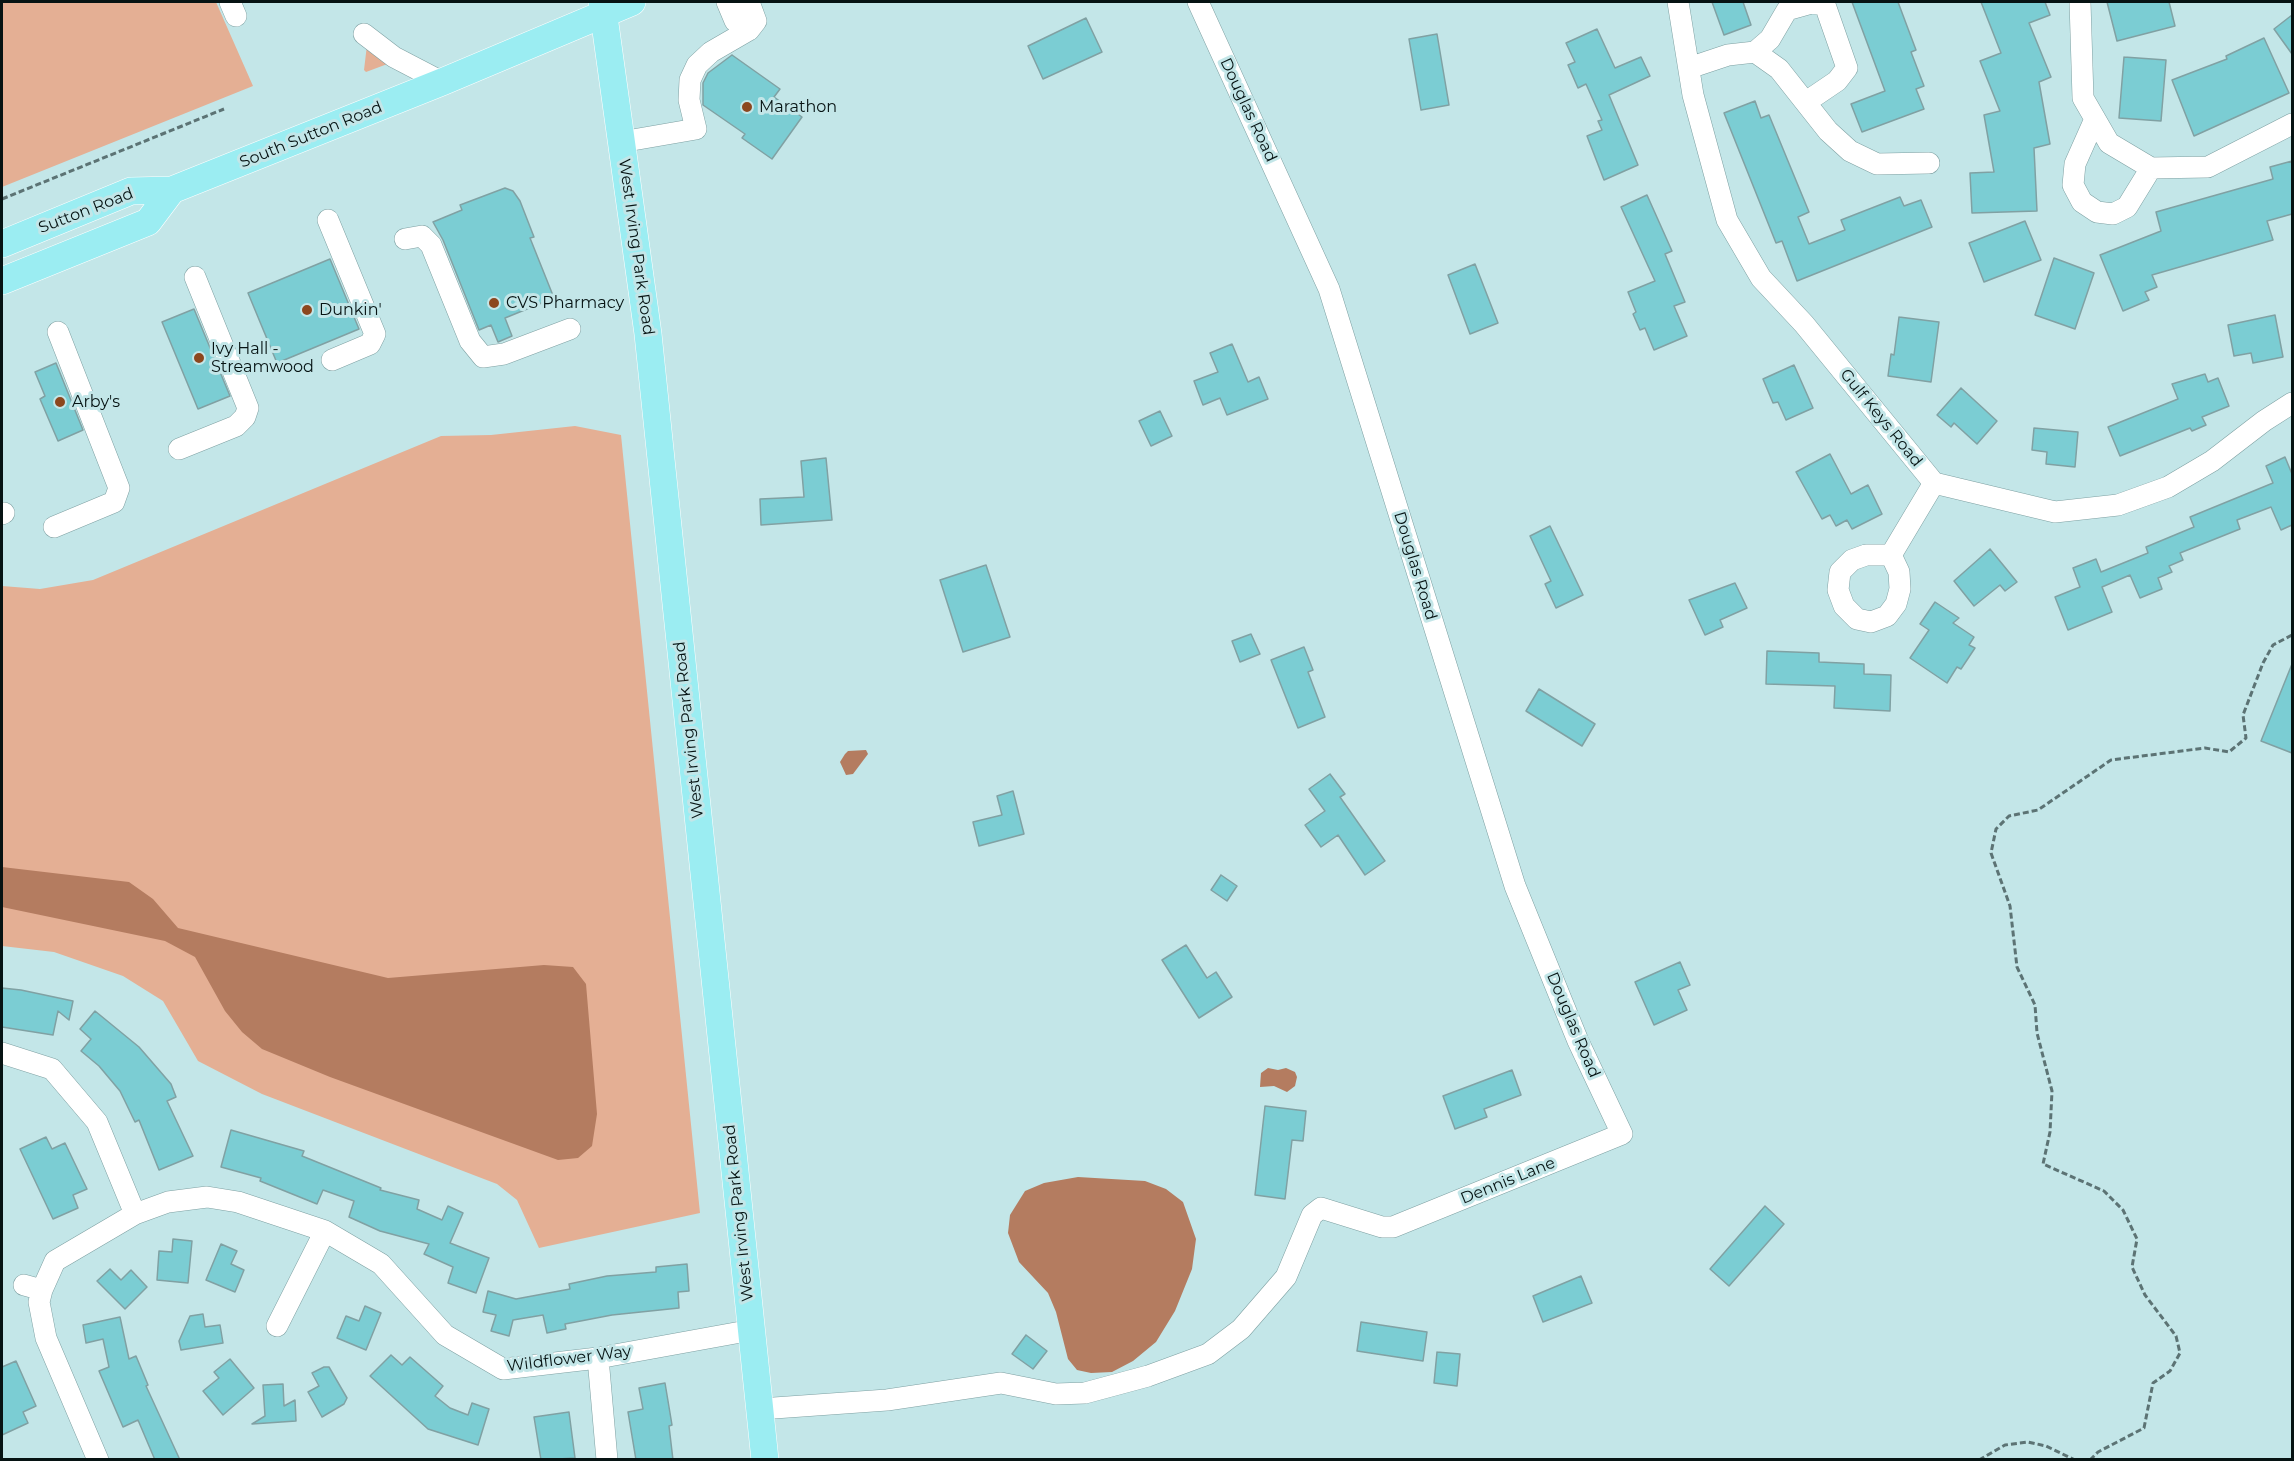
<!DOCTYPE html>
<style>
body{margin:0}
#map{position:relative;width:2294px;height:1461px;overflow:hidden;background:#c3e6e8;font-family:Montserrat,sans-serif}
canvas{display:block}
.frame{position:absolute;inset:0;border:3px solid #061313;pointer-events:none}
</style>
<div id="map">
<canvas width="2294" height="1461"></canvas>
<div class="frame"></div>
</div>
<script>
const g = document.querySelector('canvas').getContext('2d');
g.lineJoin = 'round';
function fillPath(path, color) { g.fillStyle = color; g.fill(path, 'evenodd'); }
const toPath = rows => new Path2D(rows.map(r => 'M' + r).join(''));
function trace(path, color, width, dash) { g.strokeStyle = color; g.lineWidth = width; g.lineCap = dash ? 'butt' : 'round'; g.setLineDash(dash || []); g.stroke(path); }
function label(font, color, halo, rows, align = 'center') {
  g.font = font + ' Montserrat,sans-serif'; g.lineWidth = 6; g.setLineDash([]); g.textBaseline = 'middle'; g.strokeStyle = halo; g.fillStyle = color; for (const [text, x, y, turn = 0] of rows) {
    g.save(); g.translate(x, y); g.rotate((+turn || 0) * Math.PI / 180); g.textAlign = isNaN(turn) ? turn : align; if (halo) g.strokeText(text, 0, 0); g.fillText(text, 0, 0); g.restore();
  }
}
fillPath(toPath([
 [2,2,216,2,253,86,2,187],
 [367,45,390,63,366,72,364,70],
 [575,426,621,435,700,1213,539,1248,517,1200,497,1184,262,1094,198,1061,163,1001,123,976,54,952,2,946,2,586,40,589,93,580,441,436,491,435]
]), '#e4af94');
fillPath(toPath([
 [866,750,868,754,853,774,846,775,840,762,845,754,848,751],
 [2,867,129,882,153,899,178,928,388,978,544,965,573,967,586,984,597,1114,592,1146,578,1158,558,1160,330,1077,262,1049,242,1032,225,1011,195,957,165,941,2,907],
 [1268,1068,1278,1070,1286,1068,1295,1072,1297,1077,1295,1086,1287,1092,1274,1086,1260,1087,1261,1073],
 [1078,1177,1145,1181,1166,1189,1183,1202,1196,1239,1192,1269,1175,1311,1156,1342,1133,1361,1112,1372,1091,1373,1077,1370,1068,1359,1056,1312,1048,1293,1019,1262,1008,1233,1010,1215,1025,1191,1044,1183]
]), '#b47c60');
const building = toPath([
 [1712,2,1743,2,1751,25,1724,35,1712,2],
 [1852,2,1898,2,1916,50,1911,52,1924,86,1916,89,1924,109,1862,132,1851,104,1885,91,1852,2],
 [1981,2,2045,2,2050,15,2029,23,2051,77,2039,82,2050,144,2034,148,2037,211,1972,213,1970,173,1994,172,1984,115,2000,111,1980,61,2001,53,1981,2],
 [2107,2,2169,2,2175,26,2117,41,2107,2],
 [2292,15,2292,54,2274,29,2292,15],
 [1086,18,1102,52,1043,79,1028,46,1086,18],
 [1597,29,1615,68,1641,57,1650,76,1609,95,1638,165,1604,180,1587,136,1602,130,1598,121,1602,120,1586,84,1578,88,1568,65,1575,62,1566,43,1597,29],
 [1437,34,1449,105,1421,110,1409,39,1437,34],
 [2264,38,2289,93,2194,136,2172,80,2227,59,2226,56,2264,38],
 [732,55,780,89,774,97,802,117,772,159,742,138,745,134,703,105,703,83,708,73,732,55],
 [2124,57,2166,60,2161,121,2119,118,2124,57],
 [1755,101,1761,118,1769,115,1809,212,1798,217,1809,244,1845,230,1841,220,1900,197,1904,206,1921,200,1932,227,1797,281,1782,241,1776,243,1724,113,1755,101],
 [2292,161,2292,214,2267,221,2273,240,2152,275,2157,287,2145,292,2149,300,2123,311,2100,255,2161,231,2156,212,2273,179,2270,167,2292,161],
 [505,188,513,191,520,201,534,237,530,238,554,298,505,318,512,336,498,342,491,325,479,330,443,240,433,222,462,210,460,205,505,188],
 [1647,195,1672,251,1665,254,1685,302,1674,306,1687,336,1654,350,1645,328,1640,330,1633,314,1636,312,1628,292,1655,281,1621,207,1647,195],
 [2025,221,2041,260,1984,282,1969,243,2025,221],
 [2054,258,2094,273,2075,329,2035,315,2054,258],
 [330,259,359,329,277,363,248,293,330,259],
 [1475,264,1498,323,1470,334,1448,275,1475,264],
 [194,309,230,396,198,409,162,322,194,309],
 [2275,315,2283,357,2253,363,2251,353,2234,356,2228,325,2275,315],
 [1899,317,1939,322,1931,382,1888,376,1891,354,1894,355,1899,317],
 [1232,344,1248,382,1259,377,1268,399,1227,415,1220,398,1203,405,1194,381,1218,372,1210,353,1232,344],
 [56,363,83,430,58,441,40,399,45,396,35,372,56,363],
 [1794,365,1813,408,1786,420,1778,402,1773,403,1763,379,1794,365],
 [2205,374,2208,382,2218,378,2229,406,2202,417,2206,425,2192,431,2190,428,2120,456,2108,427,2178,399,2172,384,2205,374],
 [1961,388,1997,421,1977,444,1954,423,1951,427,1937,415,1961,388],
 [1160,411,1172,436,1151,446,1139,421,1160,411],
 [2034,428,2078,432,2075,467,2046,464,2047,452,2032,450,2034,428],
 [1830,454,1851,494,1868,485,1882,514,1852,529,1847,520,1836,526,1830,515,1822,519,1796,472,1830,454],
 [2285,457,2292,474,2292,525,2281,530,2271,507,2237,520,2240,529,2180,553,2183,560,2169,566,2172,572,2158,578,2162,589,2140,598,2130,575,2102,587,2112,612,2068,630,2055,597,2080,587,2073,568,2096,559,2101,572,2148,553,2146,547,2194,527,2190,517,2273,483,2266,466,2285,457],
 [826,458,832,520,761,525,760,499,804,497,801,461,826,458],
 [1550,526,1583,595,1556,608,1545,584,1551,581,1530,536,1550,526],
 [1990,549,2017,582,2005,591,2000,585,1974,606,1954,581,1990,549],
 [986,565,1010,637,963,652,940,580,986,565],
 [1735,583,1747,608,1720,620,1723,627,1705,635,1689,600,1735,583],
 [1935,602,1959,618,1953,623,1974,637,1969,645,1975,648,1961,669,1957,667,1947,683,1910,658,1929,630,1920,624,1935,602],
 [1251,634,1260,654,1240,662,1232,641,1251,634],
 [1304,647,1313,670,1308,672,1325,717,1298,728,1271,660,1304,647],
 [1767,651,1819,653,1819,662,1864,664,1864,674,1891,675,1890,711,1834,708,1835,686,1766,684,1767,651],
 [2292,664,2292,753,2261,741,2292,664],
 [1539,689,1595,724,1582,746,1526,711,1539,689],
 [1330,774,1345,794,1340,797,1385,861,1365,875,1338,835,1321,847,1305,825,1325,811,1309,789,1330,774],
 [1013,791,1024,834,979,846,973,822,1002,815,997,796,1013,791],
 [1221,875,1237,886,1227,901,1211,890,1221,875],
 [1186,945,1207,978,1216,972,1232,997,1199,1018,1162,960,1186,945],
 [1680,962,1690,985,1678,990,1687,1010,1654,1025,1635,982,1680,962],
 [2,988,21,990,73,1001,69,1020,58,1011,53,1035,2,1027,2,988],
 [95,1011,139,1047,171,1084,176,1097,167,1101,193,1156,159,1170,139,1120,135,1122,120,1091,99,1066,81,1051,91,1039,80,1029,95,1011],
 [1512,1070,1521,1095,1484,1109,1487,1117,1455,1129,1443,1096,1512,1070],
 [1265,1106,1306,1111,1303,1141,1292,1140,1285,1199,1255,1195,1265,1106],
 [231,1130,304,1151,302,1156,381,1188,380,1190,419,1200,417,1209,442,1220,448,1206,463,1213,450,1243,489,1258,476,1293,448,1283,453,1267,424,1254,429,1244,380,1231,349,1217,354,1201,323,1190,317,1204,260,1181,261,1178,221,1167,231,1130],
 [46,1137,52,1149,65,1143,87,1189,73,1195,78,1208,53,1219,20,1149,46,1137],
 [1765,1206,1784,1224,1729,1286,1710,1269,1765,1206],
 [173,1239,192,1241,188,1283,157,1280,159,1251,172,1252,173,1239],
 [221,1244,237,1251,231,1264,244,1270,235,1292,206,1280,221,1244],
 [687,1264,689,1291,678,1292,679,1308,612,1315,565,1324,566,1329,547,1333,543,1315,513,1320,509,1336,491,1331,496,1315,483,1312,488,1291,516,1299,570,1289,569,1284,607,1276,656,1272,656,1267,687,1264],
 [110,1269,121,1280,131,1270,147,1287,125,1309,97,1281,110,1269],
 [1581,1276,1592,1303,1543,1322,1533,1296,1581,1276],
 [365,1306,381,1313,366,1350,337,1338,346,1316,359,1321,365,1306],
 [203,1314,205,1327,220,1325,223,1343,181,1350,179,1341,190,1316,203,1314],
 [120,1317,129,1359,136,1356,148,1385,146,1386,180,1460,155,1460,138,1420,123,1427,99,1371,109,1367,103,1339,86,1343,83,1325,120,1317],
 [1361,1322,1427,1332,1423,1361,1357,1351,1361,1322],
 [1026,1335,1047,1351,1033,1369,1012,1354,1026,1335],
 [1437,1352,1460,1354,1457,1386,1434,1383,1437,1352],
 [391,1355,402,1365,410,1357,443,1386,435,1396,450,1408,468,1415,472,1403,489,1409,478,1445,428,1429,370,1376,391,1355],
 [230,1359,254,1388,223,1415,203,1391,219,1378,214,1372,230,1359],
 [16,1361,36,1406,23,1412,28,1423,2,1435,2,1367,16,1361],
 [324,1367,329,1367,347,1398,344,1404,322,1417,308,1392,319,1386,312,1373,324,1367],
 [665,1383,672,1425,669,1426,673,1460,636,1460,628,1412,643,1409,639,1388,665,1383],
 [283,1384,284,1406,295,1400,296,1421,252,1424,265,1416,263,1385,283,1384],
 [569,1412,575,1458,541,1460,534,1417,569,1412]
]);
fillPath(building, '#7bcdd3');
trace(building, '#80a1a3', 1.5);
const minor = toPath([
 [230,2,236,16],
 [727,2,735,21,749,30],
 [1678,2,1693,95,1727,220,1761,278,1804,324,1934,483,2055,512,2118,505,2168,487,2212,461,2264,421,2292,403],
 [2080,2,2083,98,2109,143,2151,168,2208,167,2292,124],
 [364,34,394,57,442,82],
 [1755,52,1770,39,1787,10,1812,3,1825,5,1847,68,1837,81,1806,102],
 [1689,68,1728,55,1755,52,1779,69,1828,131,1850,151,1877,164,1929,163],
 [2095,119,2075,164,2073,185,2082,202,2097,212,2113,214,2127,207,2151,168],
 [621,142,696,129,689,100,690,80,697,65,711,52,749,30,756,21,749,2],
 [328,220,375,334,370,344,332,360],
 [405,239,422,236,431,245,470,341,483,357,504,354,570,329],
 [179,449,236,426,245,417,248,408,195,277],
 [2,514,4,513],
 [54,527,114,502,119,488,58,332],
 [1891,555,1866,555,1852,560,1840,572,1838,590,1844,606,1857,619,1871,622,1887,616,1896,604,1900,589,1899,572,1891,555,1934,483],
 [2,1053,52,1069,97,1122,135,1214],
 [24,1285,42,1290],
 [277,1326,325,1231],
 [598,1358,607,1460],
 [760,1409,887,1400,1001,1383,1056,1394,1085,1393,1148,1376,1208,1354,1241,1329,1286,1277,1312,1215,1321,1208,1382,1227,1393,1227,1622,1134,1578,1041,1515,886,1329,289,1198,2],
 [98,1460,46,1338,39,1302,42,1290,55,1261,135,1214,168,1202,207,1197,238,1202,325,1231,381,1264,445,1335,503,1369,598,1358,752,1330]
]);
const major = toPath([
 [602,2,648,334,765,1460],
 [2,244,131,191,172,190],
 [2,281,148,222,172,190,442,82,632,2]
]);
trace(minor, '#7ea0a2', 22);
trace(major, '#fff', 28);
trace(toPath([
 [2,199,224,109],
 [1979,1460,2005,1445,2028,1442,2046,1446,2075,1460],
 [2090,1460,2098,1452,2144,1428,2153,1383,2170,1371,2180,1353,2176,1336,2145,1295,2132,1267,2137,1239,2123,1210,2104,1191,2043,1164,2050,1132,2052,1091,2037,1033,2035,1005,2017,967,2010,906,1991,853,1996,829,2009,816,2038,810,2111,760,2205,748,2229,752,2246,738,2243,715,2263,663,2273,645,2292,635]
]), '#5c7374', 3, [6, 3]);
trace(minor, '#fff', 21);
trace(major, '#9bedf2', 27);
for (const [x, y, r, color] of [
 [747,107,6,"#8c471e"],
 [494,303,6,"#8c471e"],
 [307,310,6,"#8c471e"],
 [199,358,6,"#8c471e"],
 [60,402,6,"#8c471e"]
]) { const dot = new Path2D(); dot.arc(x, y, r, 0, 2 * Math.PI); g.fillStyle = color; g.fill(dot); trace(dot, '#c3e6e8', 2); }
label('16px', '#061313', '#c3e6e8', [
 ["Marathon",759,107],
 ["CVS Pharmacy",506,303],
 ["Dunkin'",319,310],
 ["Ivy Hall -",211,349],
 ["Streamwood",211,367],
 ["Arby's",72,402]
], 'left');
label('16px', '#061313', '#c3e6e8', [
 ["Douglas Road",1248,110,65],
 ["South Sutton Road",311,135,-22],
 ["Sutton Road",86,211,-21],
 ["West Irving Park Road",636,247,82],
 ["Gulf Keys Road",1881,418,51],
 ["Douglas Road",1415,566,73],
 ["West Irving Park Road",689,730,-96],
 ["Douglas Road",1573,1025,67],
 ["Dennis Lane",1508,1181,-22],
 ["West Irving Park Road",739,1213,-96],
 ["Wildflower Way",569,1359,-7]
]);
</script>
